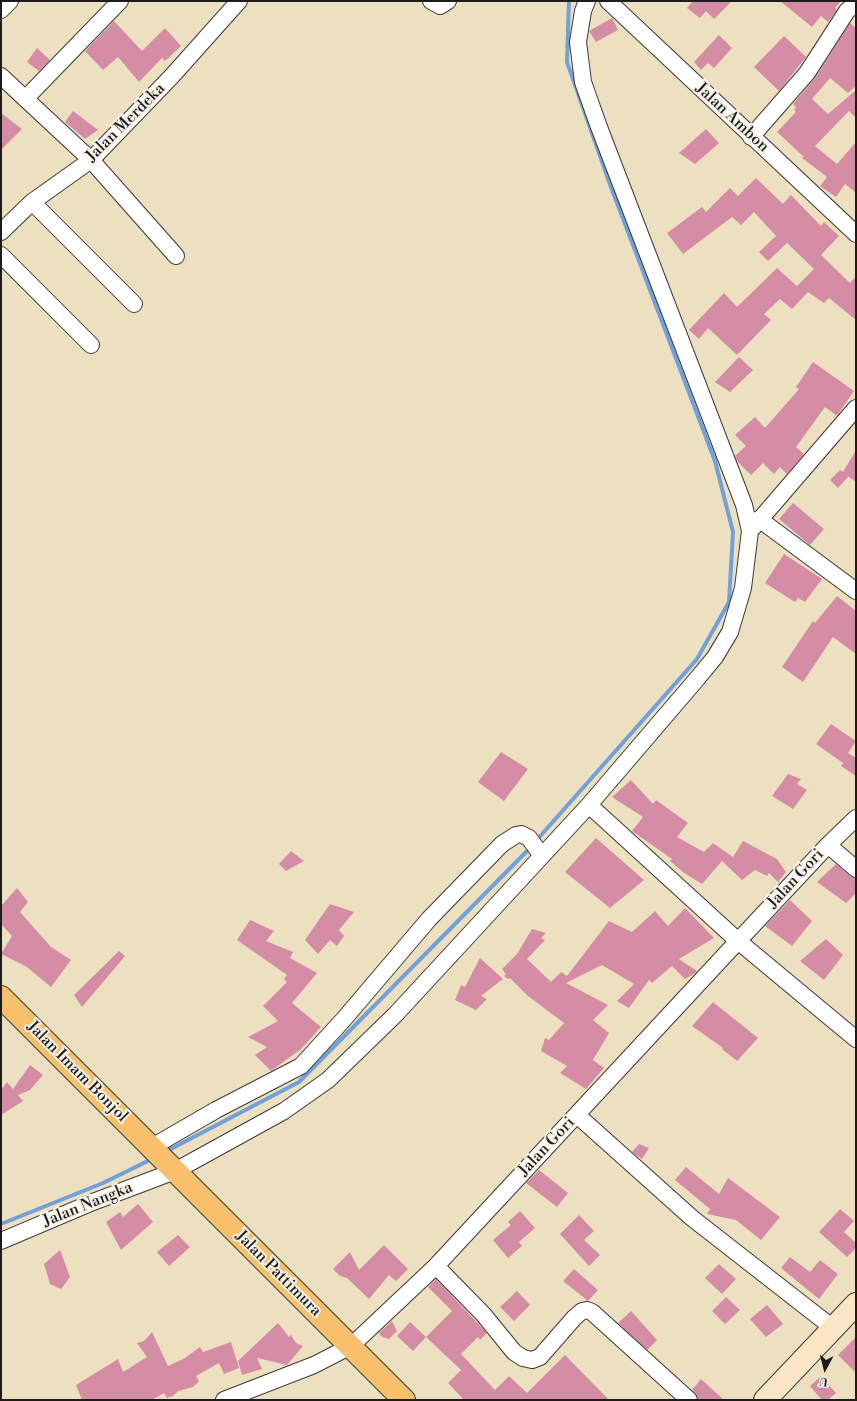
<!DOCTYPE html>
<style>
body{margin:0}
#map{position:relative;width:857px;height:1401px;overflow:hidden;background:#ede0c0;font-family:"Libre Bodoni",serif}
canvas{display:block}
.frame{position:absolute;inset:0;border:2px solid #1c1c1c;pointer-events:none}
.north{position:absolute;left:805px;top:1349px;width:40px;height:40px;-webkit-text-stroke:3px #f7f3e8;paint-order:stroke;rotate:187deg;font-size:11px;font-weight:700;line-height:16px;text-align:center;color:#1c1c1c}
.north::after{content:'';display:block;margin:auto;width:14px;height:18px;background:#1c1c1c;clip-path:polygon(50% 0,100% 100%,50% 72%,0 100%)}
</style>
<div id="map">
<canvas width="857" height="1401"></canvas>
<div class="frame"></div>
<div class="north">U</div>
</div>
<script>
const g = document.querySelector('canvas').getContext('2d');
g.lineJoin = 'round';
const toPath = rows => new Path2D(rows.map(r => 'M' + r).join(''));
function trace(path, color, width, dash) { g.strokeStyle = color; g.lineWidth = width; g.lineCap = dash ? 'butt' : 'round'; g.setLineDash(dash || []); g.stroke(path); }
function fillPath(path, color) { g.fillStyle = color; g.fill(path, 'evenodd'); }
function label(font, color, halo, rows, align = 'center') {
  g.font = font + ' "Libre Bodoni",serif'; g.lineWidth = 4; g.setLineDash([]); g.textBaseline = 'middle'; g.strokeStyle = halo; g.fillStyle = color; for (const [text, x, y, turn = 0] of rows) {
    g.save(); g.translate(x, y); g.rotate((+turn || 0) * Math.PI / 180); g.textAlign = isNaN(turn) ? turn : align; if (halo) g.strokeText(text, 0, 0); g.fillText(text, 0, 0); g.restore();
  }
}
trace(toPath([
 [535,842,697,659,729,602,733,532,715,461,611,187,567,62,569,1],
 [165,1152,299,1082,531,847],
 [1,1224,103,1183,152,1159]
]), '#71a0da', 4);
fillPath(toPath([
 [693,1,732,1,714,19,706,11,700,18,687,8],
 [780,1,841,1,835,8,837,10,828,22,821,16,812,27],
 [612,18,618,30,596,42,589,31],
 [114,21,142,51,165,28,181,46,165,61,162,58,139,82,118,57,103,70,85,51],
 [850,23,856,28,856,86,848,93,830,78,812,99,828,114,856,90,856,118,849,111,815,146,837,164,856,142,856,193,845,184,836,197,820,186,827,177,802,158,804,157,777,132,796,112,794,110,796,107,793,104,815,78],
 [719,35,732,48,714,68,708,63,701,70,694,62],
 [784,36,806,57,779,91,754,67],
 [37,48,50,60,39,71,27,62],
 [73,111,98,130,85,139,65,122],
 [1,113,22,129,1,150],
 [706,129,719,143,695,164,679,153],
 [756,178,783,204,791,195,821,226,824,222,839,236,821,255,850,283,856,276,856,320,829,298,824,303,808,292,792,309,780,299,764,314,771,320,737,355,708,328,699,339,689,330,724,293,737,307,777,268,797,286,814,269,787,243,768,261,759,252,776,236,754,212,741,225,732,217,683,254,667,233,702,207,706,212,730,188,738,196],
 [739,357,753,370,730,392,715,382],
 [813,362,854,391,837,416,825,407,796,447,804,454,787,474,780,467,774,474,763,463,751,475,737,461,735,456,746,446,735,435,755,417,765,428,799,389,796,387],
 [856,450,856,482,846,475,848,477,838,488,830,480,840,470,843,472],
 [793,503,824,529,810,545,779,519],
 [784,554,822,579,805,602,798,598,795,602,765,583],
 [837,596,856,611,856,654,833,637,803,682,782,667,813,621,815,623],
 [831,724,856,741,848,753,856,758,856,776,841,766,843,763,816,744],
 [501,752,528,769,504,801,478,782],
 [788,774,801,779,797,784,807,790,793,809,772,796],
 [631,780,653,804,656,800,688,823,677,837,704,852,713,843,733,857,743,841,777,859,786,872,778,882,769,873,767,876,755,870,742,880,722,861,702,884,684,873,670,861,672,859,632,831,643,817,612,797],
 [596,838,644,880,610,908,565,872],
 [291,851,304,861,286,871,279,864],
 [836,864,850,876,856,879,856,893,846,903,817,882],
 [17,888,28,902,20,912,51,947,71,960,51,987,27,967,1,954,12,936,1,924,1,906],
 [790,900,812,921,792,946,765,926],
 [330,904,354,912,339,930,344,936,337,946,330,940,318,954,305,940],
 [685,908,714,938,679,959,697,971,694,974,685,979,672,966,652,983,649,980,629,1008,617,1001,634,984,602,965,566,983,608,1005,593,1020,609,1033,593,1060,604,1068,586,1089,560,1073,567,1066,541,1051,545,1038,549,1040,564,1023,528,996,510,978,508,979,504,976,506,974,502,969,517,954,532,929,546,933,541,938,545,940,527,959,551,982,561,972,567,976,609,921,632,932,655,911,668,926],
 [250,920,274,931,266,941,293,952,290,958,317,973,292,1003,321,1027,301,1049,271,1071,255,1055,267,1047,248,1037,278,1021,263,1006,287,982,284,979,287,975,237,940],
 [826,939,843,955,824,980,800,961],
 [119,951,125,956,82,1007,74,995],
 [480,958,503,979,481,996,487,999,476,1010,455,1000,461,985,465,987],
 [713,1002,758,1038,737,1061,722,1049,723,1048,692,1026],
 [30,1065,43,1075,30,1090,18,1095,23,1101,1,1115,1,1090,7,1082,13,1089],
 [639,1144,649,1148,642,1159,632,1152],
 [686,1167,719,1194,728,1178,780,1217,761,1240,736,1220,707,1214,710,1209,675,1180],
 [539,1170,568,1193,557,1207,526,1183],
 [138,1204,153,1222,121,1250,106,1222,120,1212,123,1217],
 [840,1209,854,1221,844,1232,856,1243,856,1248,847,1257,819,1232],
 [520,1211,535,1228,519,1242,522,1246,508,1258,493,1240,511,1225,508,1222],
 [579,1215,594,1231,584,1240,600,1255,589,1266,560,1234],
 [178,1235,190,1247,169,1266,157,1252],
 [384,1245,408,1269,396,1281,389,1275,369,1299,347,1278,340,1276,333,1269,350,1252,359,1270],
 [60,1250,70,1277,61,1289,50,1284,44,1264],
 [790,1257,810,1272,820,1260,838,1274,819,1299,781,1268],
 [719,1264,736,1279,722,1294,705,1278],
 [574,1269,598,1290,588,1301,563,1281],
 [436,1279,487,1333,480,1340,478,1337,461,1354,495,1390,509,1376,527,1393,565,1355,609,1400,464,1400,448,1383,461,1370,426,1337,452,1311,428,1287],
 [517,1291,530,1305,514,1321,500,1307],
 [726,1297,740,1310,725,1324,712,1311],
 [767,1305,783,1324,766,1337,750,1319],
 [631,1311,657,1340,647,1350,618,1323],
 [392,1321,397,1331,389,1339,382,1337,379,1333],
 [410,1322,426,1337,413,1351,397,1336],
 [278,1323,289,1337,291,1335,296,1343,303,1346,287,1365,257,1358,262,1369,242,1375,238,1361],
 [152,1332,168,1366,185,1358,200,1347,203,1352,231,1342,239,1368,224,1374,219,1363,196,1376,199,1381,193,1387,178,1391,173,1396,167,1398,164,1393,152,1400,82,1400,76,1385,118,1359,123,1372,147,1357,137,1343,144,1341],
 [856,1337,856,1373,838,1355],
 [821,1376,836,1393,828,1400,822,1400,810,1386],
 [701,1379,724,1400,698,1400,698,1397,692,1390]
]), '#d58da6');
const street = toPath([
 [431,1,440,6,448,1],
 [608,1,856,234],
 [1,10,10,1],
 [1,76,91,160,176,256],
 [26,98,120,1],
 [751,137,807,73,847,11,856,3],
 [32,202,134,304],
 [1,232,32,202,91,160,172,76,239,1],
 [1,255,91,345],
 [759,519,856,591],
 [750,531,856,408],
 [589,805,738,941,856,1039],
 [828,845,856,869],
 [577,1115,692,1218,833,1328],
 [152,1147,216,1110,301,1066,344,1019,429,919,502,844,516,835,521,834,529,838,542,856],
 [1,1241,93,1202,175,1171,284,1111,328,1080,395,1015,589,805,696,680,715,657,730,632,743,588,750,531,744,505,599,127,583,82,578,42,583,11,587,1],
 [436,1266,483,1314,514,1352,523,1358,532,1360,540,1357,574,1318,582,1311,587,1310,592,1312,689,1400],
 [224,1400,314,1365,351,1346,436,1266,738,941,828,845,856,818]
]);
const secondary = toPath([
 [765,1400,856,1304]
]);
const primary = toPath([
 [1,997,404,1400]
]);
trace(street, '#3b3935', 18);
trace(secondary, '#3b3935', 24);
trace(primary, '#3b3935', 24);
trace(street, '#fff', 16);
trace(secondary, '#fce5c4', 22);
trace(primary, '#f8bf6c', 22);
label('16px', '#1c1c1c', '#f7f3e8', [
 ["Jalan Ambon",732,118,43],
 ["Jalan Merdeka",126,123,-45],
 ["Jalan Gori",796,879,-47],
 ["Jalan Imam Bonjol",77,1072,45],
 ["Jalan Gori",547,1147,-47],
 ["Jalan Nangka",88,1205,-22],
 ["Jalan Pattimura",278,1274,45]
]);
</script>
